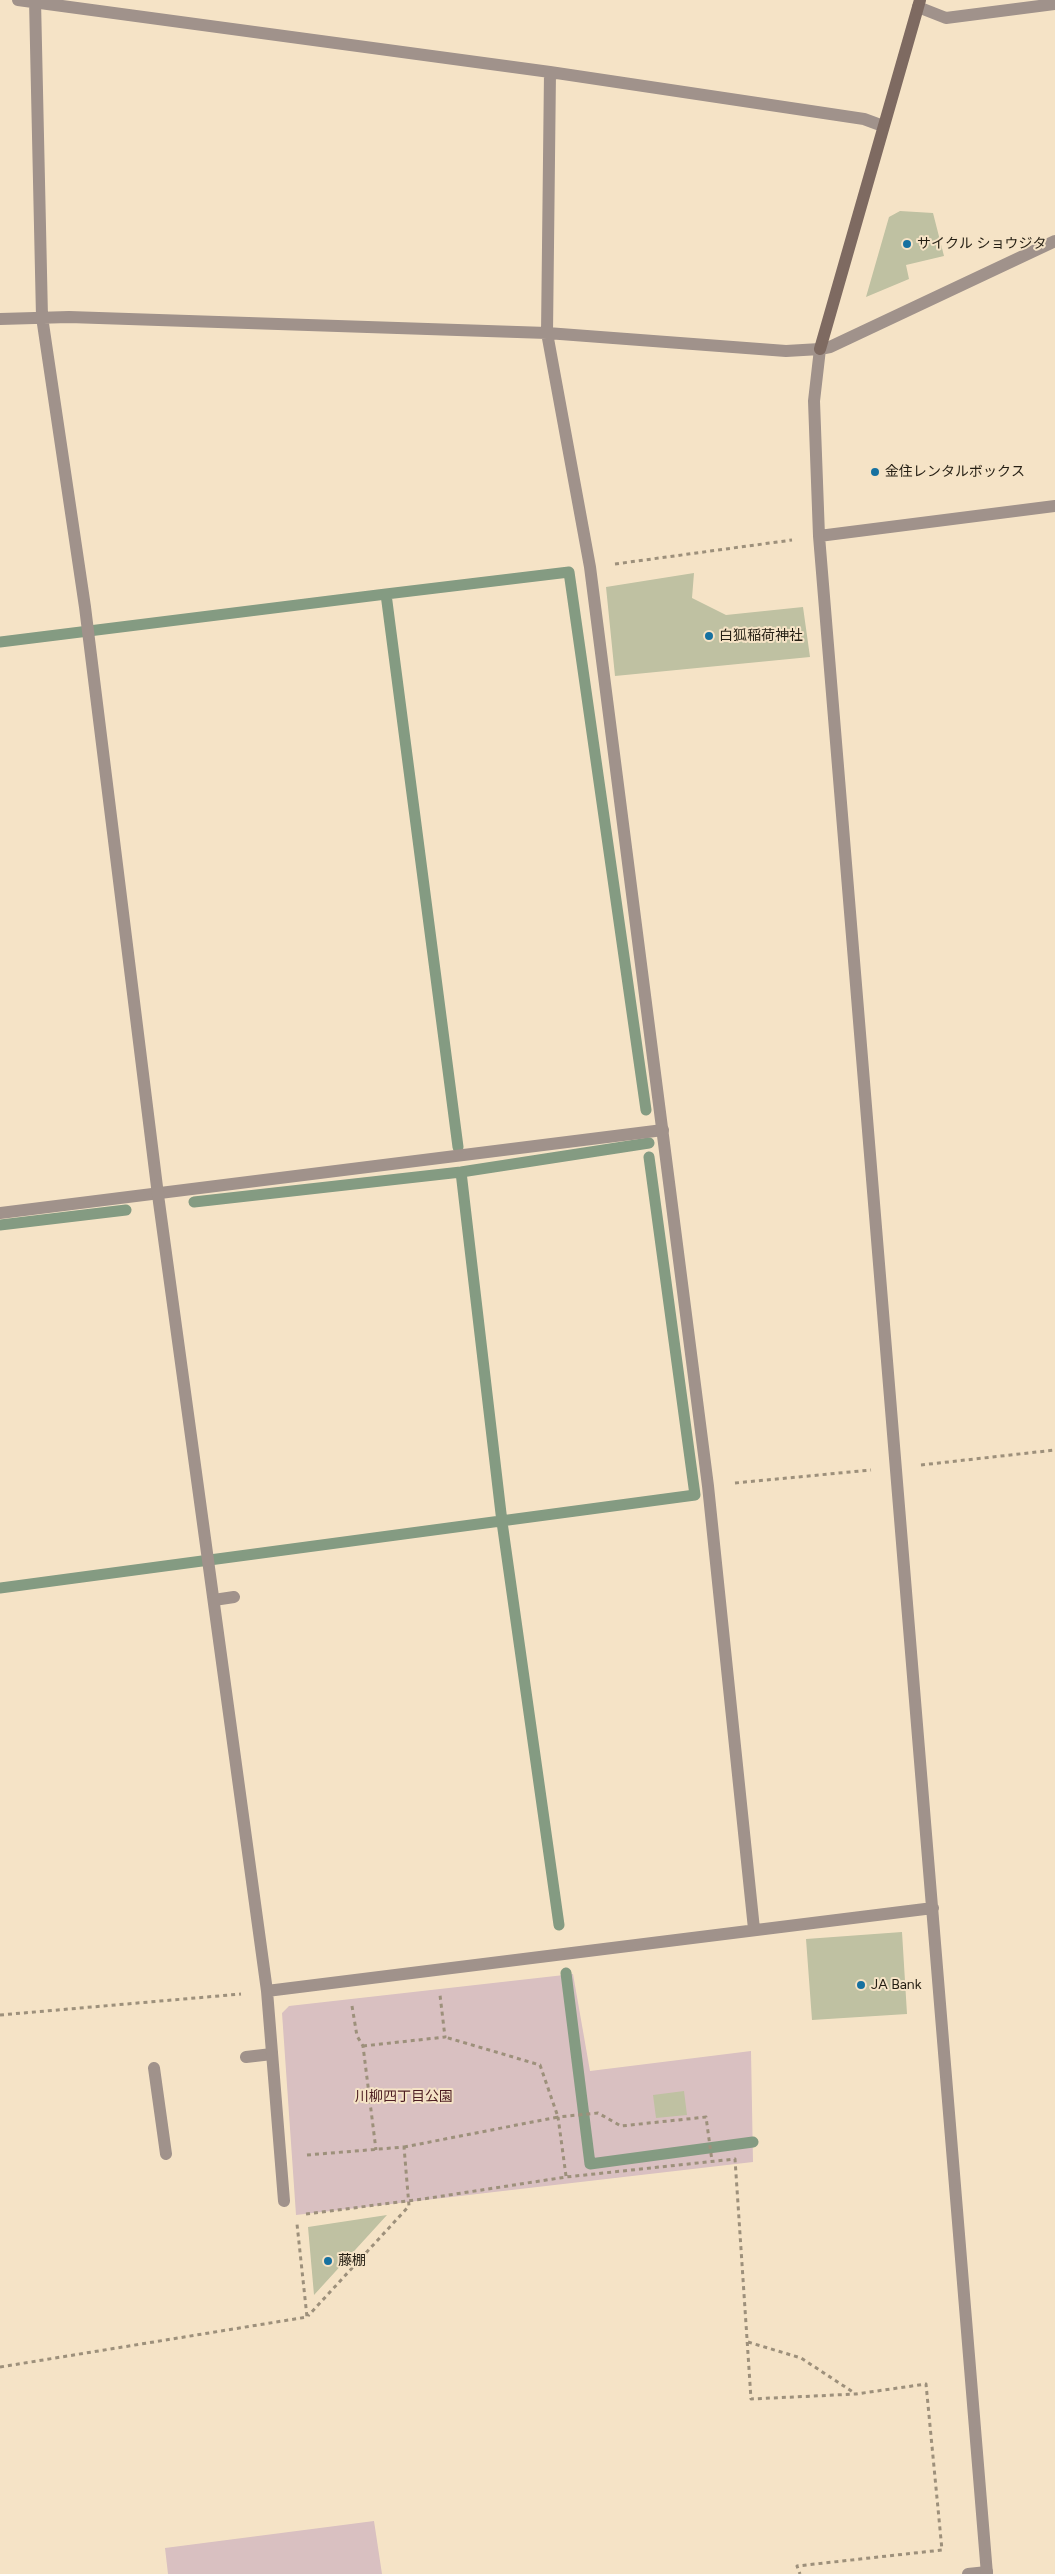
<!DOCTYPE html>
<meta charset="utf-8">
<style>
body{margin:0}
canvas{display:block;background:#f5e3c6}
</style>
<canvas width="1055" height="2574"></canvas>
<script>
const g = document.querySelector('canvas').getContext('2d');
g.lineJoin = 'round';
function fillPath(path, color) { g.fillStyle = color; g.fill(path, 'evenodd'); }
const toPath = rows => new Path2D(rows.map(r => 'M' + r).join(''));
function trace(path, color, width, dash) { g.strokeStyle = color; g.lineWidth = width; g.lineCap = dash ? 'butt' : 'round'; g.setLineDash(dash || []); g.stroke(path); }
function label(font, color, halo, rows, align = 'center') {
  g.font = font + ' Figtree,"Noto Sans JP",sans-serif'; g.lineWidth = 4; g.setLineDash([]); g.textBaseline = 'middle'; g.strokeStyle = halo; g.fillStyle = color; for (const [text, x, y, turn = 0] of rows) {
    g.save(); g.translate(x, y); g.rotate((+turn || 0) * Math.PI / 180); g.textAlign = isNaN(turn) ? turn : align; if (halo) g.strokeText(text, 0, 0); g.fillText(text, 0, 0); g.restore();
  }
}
fillPath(toPath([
 [573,1974,590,2071,751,2051,753,2162,296,2215,282,2013,289,2006],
 [374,2521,382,2574,168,2574,165,2548]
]), '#d9c0c1');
trace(toPath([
 [386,594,569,572,646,1110],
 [0,642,386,594,458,1147],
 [461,1172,502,1522,559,1925],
 [194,1202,461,1172,649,1143],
 [0,1225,126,1210],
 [0,1588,695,1495,649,1157],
 [566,1973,590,2164,753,2142]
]), '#849b82', 11);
fillPath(toPath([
 [900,211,933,213,944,256,906,265,909,279,866,297,889,217],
 [694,573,692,598,726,615,803,607,810,657,615,676,606,587],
 [902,1932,907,2014,812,2020,806,1939],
 [684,2091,687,2115,656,2118,653,2095],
 [387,2215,314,2295,308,2227]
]), '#bfc1a2');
trace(toPath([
 [615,564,792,540],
 [921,1465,1055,1450],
 [735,1483,871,1470],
 [352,2006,357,2036,363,2046,376,2150],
 [0,2015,241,1994],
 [363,2046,445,2037,440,1995],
 [404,2147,558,2117,540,2065,445,2037],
 [307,2155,404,2147,409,2206,308,2316],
 [566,2176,558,2117,598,2113,621,2126,706,2117,712,2161],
 [306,2214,423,2199,566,2177,735,2159,751,2399,856,2394,926,2384,942,2550,797,2566,800,2574],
 [748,2342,801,2358,856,2394],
 [0,2367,307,2317,297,2224]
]), '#9d907b', 3, [4, 4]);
trace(toPath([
 [0,1213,663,1130],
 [214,1600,234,1597],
 [246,2057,272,2054],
 [154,2068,166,2154],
 [968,2574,987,2572]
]), '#a0928b', 12);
trace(toPath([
 [18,0,550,72,864,119,883,126],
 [35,0,42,317,85,607,158,1195,267,1991,284,2201],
 [918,7,946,18,1055,4],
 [550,72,547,333,590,567,708,1486,754,1929],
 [0,319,69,317,547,333,786,351,820,349,830,347,1055,241],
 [820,349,814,401,819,536,987,2574],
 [819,536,1055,506],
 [267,1991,933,1908]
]), '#a0928b', 12);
trace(toPath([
 [820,349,920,0]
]), '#7e6a61', 12);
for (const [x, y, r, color] of [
 [907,244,5,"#1671a0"],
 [875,472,5,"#1671a0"],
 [709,636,5,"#1671a0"],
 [861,1985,5,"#1671a0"],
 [328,2261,5,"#1671a0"]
]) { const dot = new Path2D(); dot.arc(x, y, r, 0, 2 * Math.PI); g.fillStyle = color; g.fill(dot); trace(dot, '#f5e3c6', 2); }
label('14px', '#241e13', '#f5e3c6', [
 ["サイクル ショウジタ",917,244],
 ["金住レンタルボックス",885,472],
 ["白狐稲荷神社",719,636],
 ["JA Bank",871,1985],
 ["藤棚",338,2261]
], 'left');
label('14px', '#4c1c21', '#f5e3c6', [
 ["川柳四丁目公園",404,2097]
]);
</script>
